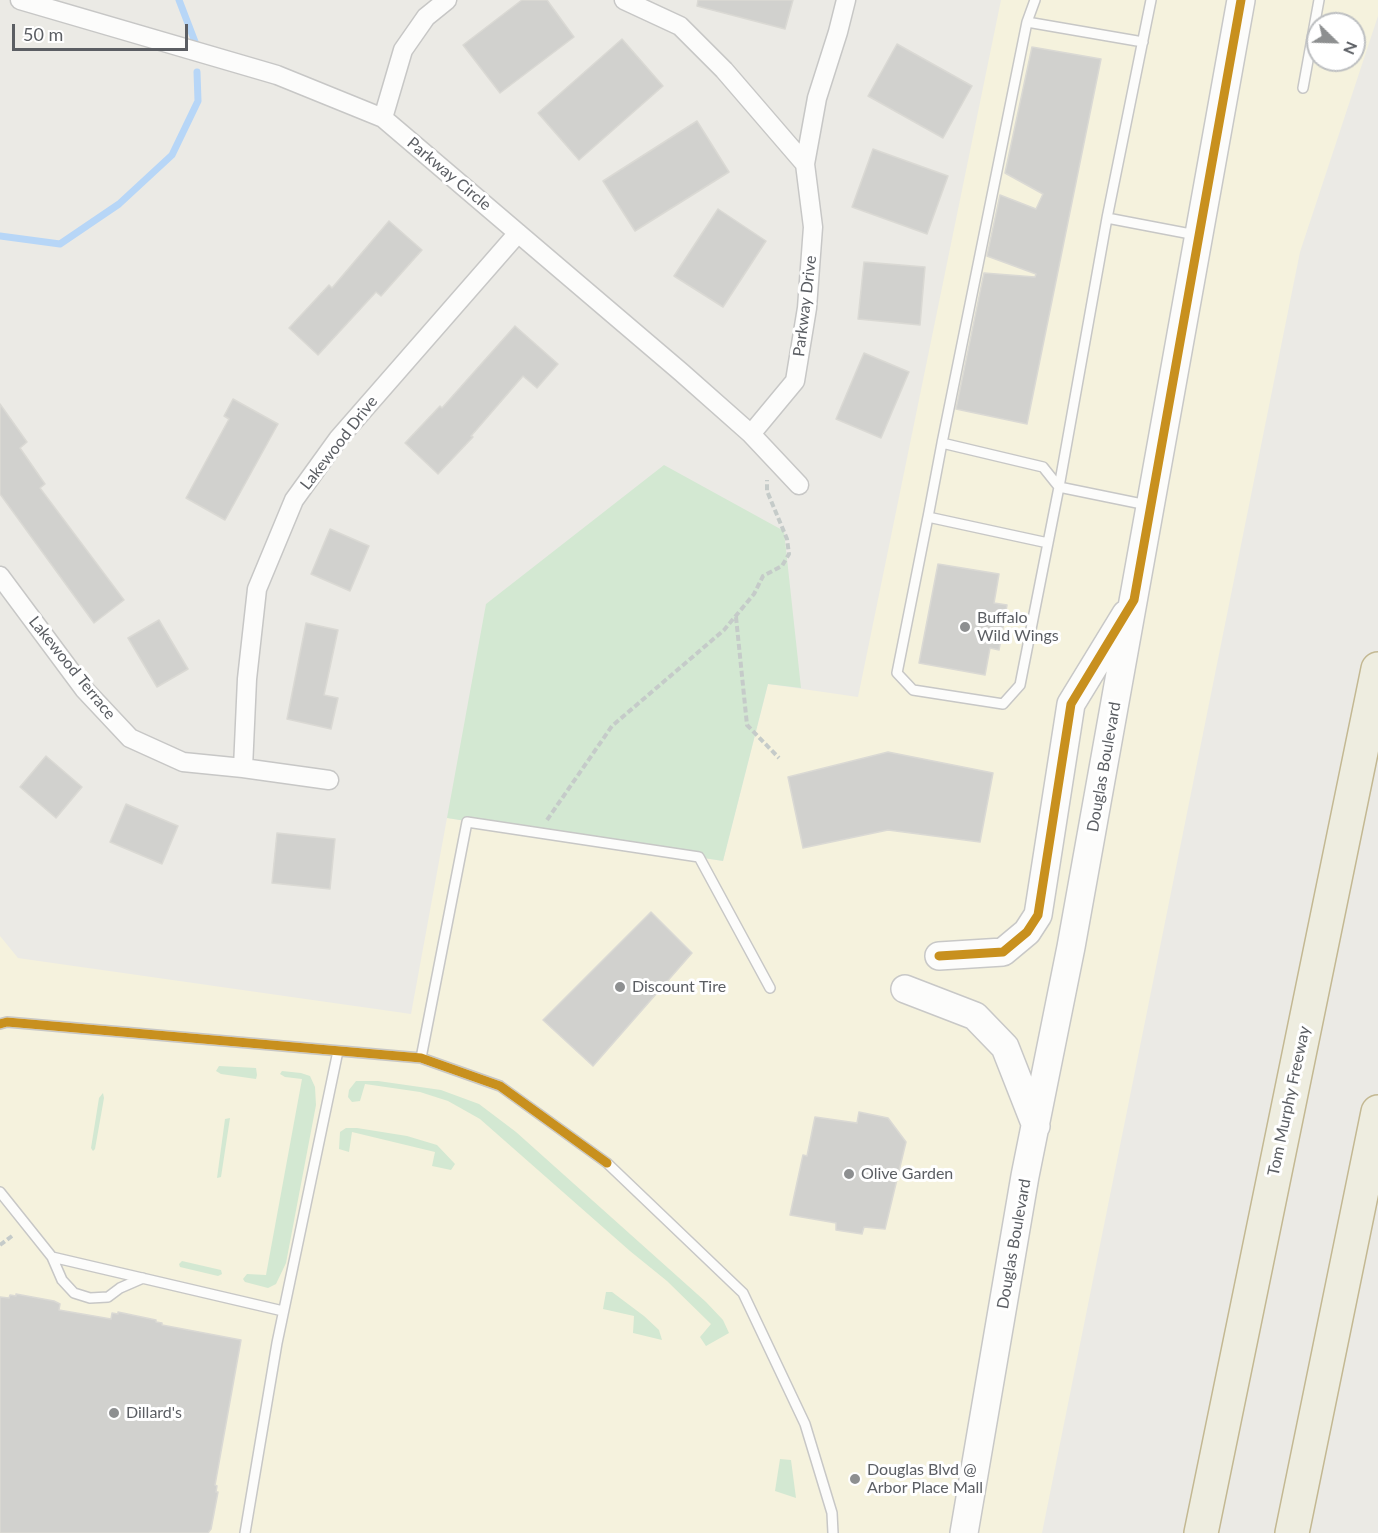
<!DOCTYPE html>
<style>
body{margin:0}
#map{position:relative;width:1378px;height:1533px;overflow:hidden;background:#ebeae5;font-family:Lato,sans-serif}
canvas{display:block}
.north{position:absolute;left:1306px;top:12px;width:60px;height:60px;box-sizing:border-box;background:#fff;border:2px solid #bdbfc1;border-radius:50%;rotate:113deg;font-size:16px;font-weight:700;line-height:24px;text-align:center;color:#5b5e63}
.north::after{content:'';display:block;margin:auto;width:21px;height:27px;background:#8d8f90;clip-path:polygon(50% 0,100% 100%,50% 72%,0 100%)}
.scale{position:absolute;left:12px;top:24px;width:176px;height:27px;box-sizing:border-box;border:3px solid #5b5e63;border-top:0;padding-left:8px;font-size:18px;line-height:21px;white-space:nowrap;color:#5b5e63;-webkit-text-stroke:4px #fff;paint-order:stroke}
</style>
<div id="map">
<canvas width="1378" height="1533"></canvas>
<div class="north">N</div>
<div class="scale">50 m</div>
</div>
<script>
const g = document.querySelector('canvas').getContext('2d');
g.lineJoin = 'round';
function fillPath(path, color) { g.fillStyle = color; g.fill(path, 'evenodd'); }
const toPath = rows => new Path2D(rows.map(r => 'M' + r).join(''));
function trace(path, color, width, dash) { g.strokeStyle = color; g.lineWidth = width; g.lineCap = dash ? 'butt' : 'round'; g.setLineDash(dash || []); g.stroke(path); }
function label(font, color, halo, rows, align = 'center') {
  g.font = font + ' Lato,sans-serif'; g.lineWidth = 6; g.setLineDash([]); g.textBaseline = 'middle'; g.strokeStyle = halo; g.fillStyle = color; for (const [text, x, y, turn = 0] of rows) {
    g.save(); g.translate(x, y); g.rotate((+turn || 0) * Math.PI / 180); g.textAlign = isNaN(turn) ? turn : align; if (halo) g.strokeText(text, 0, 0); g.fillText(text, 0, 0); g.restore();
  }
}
fillPath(toPath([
 [1001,0,1378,0,1378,16,1300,252,1042,1533,0,1533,0,936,18,958,411,1014,447,818,723,861,768,684,858,697],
 [1318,24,1354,24,1354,60,1318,60]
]), '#f5f2dd');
fillPath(toPath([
 [664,465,784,531,801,688,768,684,723,861,447,818,486,604],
 [219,1066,256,1068,257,1075,256,1079,221,1074,216,1071],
 [282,1071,301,1073,310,1076,315,1087,316,1105,286,1263,276,1284,268,1288,245,1282,243,1279,247,1274,266,1275,302,1079,285,1077,280,1074],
 [356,1081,378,1081,441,1090,479,1104,516,1132,706,1302,723,1320,729,1333,706,1346,700,1337,711,1324,667,1281,630,1251,480,1119,448,1101,420,1092,365,1084,360,1101,352,1102,348,1097,349,1090],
 [103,1093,104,1098,95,1149,93,1151,91,1148,99,1098],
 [230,1118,221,1177,217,1178,225,1119],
 [346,1128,357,1128,407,1136,437,1145,455,1164,451,1170,432,1166,435,1152,352,1132,349,1152,339,1149,340,1132],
 [182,1261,221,1270,222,1274,218,1276,180,1267,179,1264],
 [606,1292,612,1292,644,1316,659,1330,662,1340,633,1333,634,1316,603,1309],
 [780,1459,791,1460,796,1498,775,1491]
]), '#d3e8d2');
trace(toPath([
 [179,0,197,47],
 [0,236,60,244,119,204,172,155,198,101,197,72]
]), '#b7d6f7', 7);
const building = toPath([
 [522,0,547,0,574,37,500,93,463,45,522,0],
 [698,0,793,0,785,29,697,6,698,0],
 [622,39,663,86,579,160,538,113,622,39],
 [897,44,972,86,943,138,868,96,897,44],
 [1032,47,1101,59,1027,424,956,409,984,273,1035,277,1036,274,987,256,1000,195,1036,209,1043,194,1005,173,1032,47],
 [697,121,729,172,635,231,603,181,697,121],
 [873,149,948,176,927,234,852,207,873,149],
 [718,209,766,241,723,307,674,276,718,209],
 [389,221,422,250,381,296,376,292,318,355,289,328,329,285,332,288,389,221],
 [864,262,925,267,920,325,858,319,864,262],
 [515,326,558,364,537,388,523,376,471,436,473,437,438,474,405,443,440,406,442,408,515,326],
 [864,353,909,372,881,438,836,419,864,353],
 [233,399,278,424,225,520,186,498,229,419,224,416,233,399],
 [0,404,27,442,20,448,45,484,40,488,124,600,94,623,0,494,0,404],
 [330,529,369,546,350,591,311,574,330,529],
 [938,564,999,574,994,603,1007,605,999,650,990,648,985,675,919,663,938,564],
 [159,620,188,669,157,687,128,638,159,620],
 [306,623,338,630,324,695,338,698,331,729,287,719,306,623],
 [888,752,993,773,980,842,888,830,803,848,788,777,888,752],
 [46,756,82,787,56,818,20,787,46,756],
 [126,804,178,826,162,864,110,842,126,804],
 [277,833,335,839,330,889,272,883,277,833],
 [651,912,692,953,593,1066,543,1020,651,912],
 [859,1112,888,1118,906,1142,885,1229,864,1227,862,1234,836,1230,836,1223,790,1215,803,1155,807,1156,815,1117,857,1123,859,1112],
 [16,1294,54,1301,60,1304,59,1310,111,1319,112,1313,118,1314,118,1312,156,1320,156,1322,162,1323,162,1325,241,1340,215,1485,217,1486,216,1492,218,1492,211,1529,208,1533,0,1533,0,1297,9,1298,10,1295,16,1296,16,1294]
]);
fillPath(building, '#d1d1ce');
trace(building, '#dad9d4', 1.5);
const lane = toPath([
 [1151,0,1107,218,1196,235],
 [1027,22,1143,42],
 [1303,88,1319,0],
 [1107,218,1059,487,1147,505],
 [942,443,1027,22,1035,0],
 [928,517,942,443,1043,467,1059,487,1020,685,1003,704,913,690,897,673,928,517,1048,543],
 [0,1024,7,1022,421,1058,500,1086,607,1163,743,1293,805,1424,832,1513,833,1533],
 [421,1058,467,822,699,857,770,988],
 [0,1192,52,1257,283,1311],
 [52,1257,62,1280,74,1293,90,1298,108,1297,120,1288,143,1278],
 [245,1533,277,1343,338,1051]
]);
const street = toPath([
 [20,0,277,75,383,118,681,372,751,434,799,485],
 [624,0,680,26,724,70,805,164,813,227,807,308,795,381,751,434],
 [383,118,403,50,426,17,447,0],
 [805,164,817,98,838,32,846,0],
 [0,576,84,689,130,738,183,762,243,768,329,780],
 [243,768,247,679,257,589,294,500,338,439,518,233]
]);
const secondary = toPath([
 [939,956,1003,952,1027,932,1038,915,1071,704,1126,614],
 [905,989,975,1016,1005,1047,1036,1126],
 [964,1533,1025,1176,1071,947,1241,0]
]);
const highway = toPath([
 [1201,1533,1378,669],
 [1292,1533,1378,1112]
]);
trace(lane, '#c7c7c6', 12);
trace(street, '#c7c7c6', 21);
trace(secondary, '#c8c8c7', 30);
trace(highway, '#c3b892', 36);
trace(toPath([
 [736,617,747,725,779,758],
 [547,820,612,726,724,630,754,594,763,576,782,566,789,554,787,539,767,491,767,480],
 [0,1245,12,1236]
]), '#c5cbc9', 4, [6, 3]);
trace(lane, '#fcfcfb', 9);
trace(street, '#fcfcfb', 18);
trace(secondary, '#fcfcfb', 27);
trace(highway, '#eeede0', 33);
trace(toPath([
 [939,956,1003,952,1027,932,1038,915,1071,704,1134,600,1241,0],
 [0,1024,7,1022,421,1058,500,1086,607,1163]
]), '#c8901e', 9);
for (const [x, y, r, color] of [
 [965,627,6,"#8d8f90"],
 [620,987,6,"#8d8f90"],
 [849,1174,6,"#8d8f90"],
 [114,1413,6,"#8d8f90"],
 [855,1479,6,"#8d8f90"]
]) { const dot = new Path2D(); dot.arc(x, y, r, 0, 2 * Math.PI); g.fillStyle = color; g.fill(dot); trace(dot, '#fff', 2); }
label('16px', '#5b5e63', '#fff', [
 ["Parkway Circle",449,174,40],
 ["Parkway Drive",805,306,-83],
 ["Lakewood Drive",339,443,-52],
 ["Lakewood Terrace",72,668,51],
 ["Douglas Boulevard",1104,767,-80],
 ["Tom Murphy Freeway",1289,1101,-78],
 ["Douglas Boulevard",1014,1244,-80]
]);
label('16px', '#5b5e63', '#fff', [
 ["Buffalo",977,618],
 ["Wild Wings",977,636],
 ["Discount Tire",632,987],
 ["Olive Garden",861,1174],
 ["Dillard's",126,1413],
 ["Douglas Blvd @",867,1470],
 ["Arbor Place Mall",867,1488]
], 'left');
</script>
